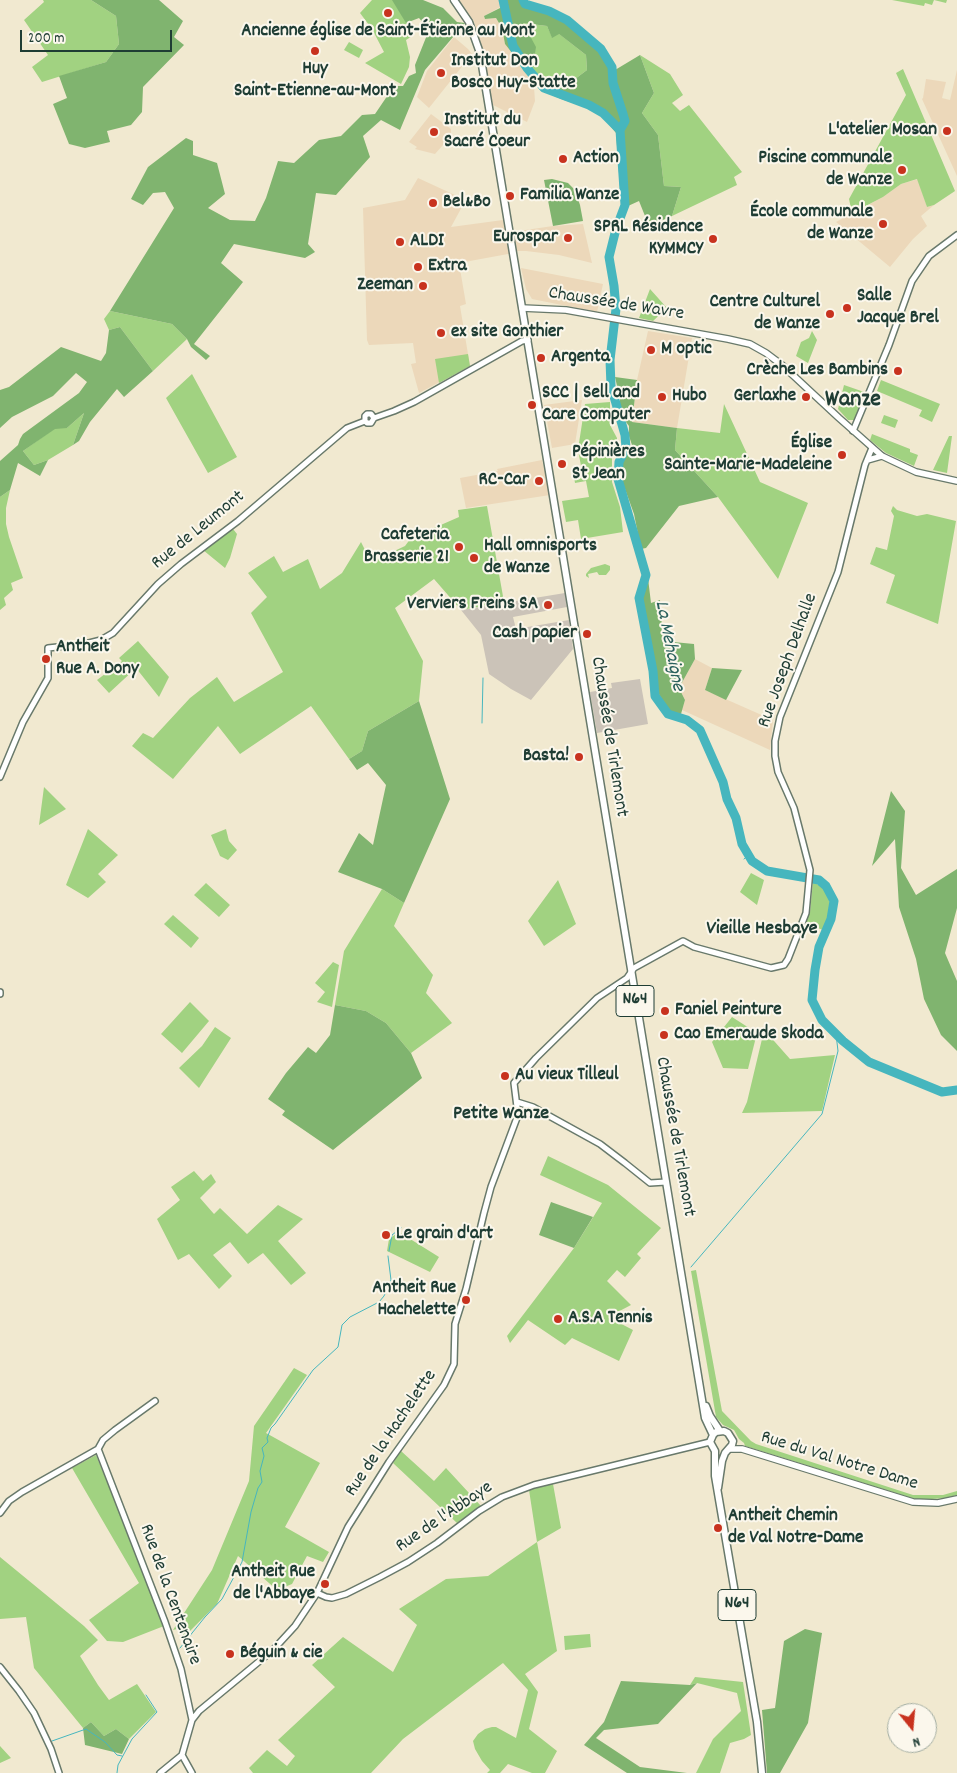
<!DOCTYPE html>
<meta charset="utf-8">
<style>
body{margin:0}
#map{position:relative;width:957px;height:1773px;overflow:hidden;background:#f1e9d0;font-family:Dekko,sans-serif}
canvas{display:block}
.north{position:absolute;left:887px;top:1703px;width:50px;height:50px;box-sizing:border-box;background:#fbf7ec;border:1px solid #a3ada2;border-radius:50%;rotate:163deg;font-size:14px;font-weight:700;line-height:20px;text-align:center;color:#1f3d34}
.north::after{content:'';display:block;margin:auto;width:18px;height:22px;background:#c8321e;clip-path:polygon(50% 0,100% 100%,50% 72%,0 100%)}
.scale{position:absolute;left:20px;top:30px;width:152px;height:22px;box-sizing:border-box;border:2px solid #1f3d34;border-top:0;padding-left:6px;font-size:15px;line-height:18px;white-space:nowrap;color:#1f3d34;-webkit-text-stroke:4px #fbf7ec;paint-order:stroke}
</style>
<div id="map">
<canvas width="957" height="1773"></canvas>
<div class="north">N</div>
<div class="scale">200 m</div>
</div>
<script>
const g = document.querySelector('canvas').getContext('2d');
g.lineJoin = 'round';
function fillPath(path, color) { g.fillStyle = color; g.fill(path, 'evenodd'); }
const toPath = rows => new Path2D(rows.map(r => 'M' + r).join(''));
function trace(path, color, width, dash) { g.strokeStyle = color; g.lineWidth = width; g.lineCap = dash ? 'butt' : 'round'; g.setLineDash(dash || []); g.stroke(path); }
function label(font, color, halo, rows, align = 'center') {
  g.font = font + ' Dekko,sans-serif'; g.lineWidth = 4; g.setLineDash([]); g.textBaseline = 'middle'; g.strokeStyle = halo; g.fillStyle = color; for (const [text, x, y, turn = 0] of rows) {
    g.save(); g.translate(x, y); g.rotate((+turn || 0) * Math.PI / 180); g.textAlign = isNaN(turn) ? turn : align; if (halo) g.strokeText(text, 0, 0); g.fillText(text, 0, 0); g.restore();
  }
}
fillPath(toPath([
 [459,0,503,0,504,5,484,16,485,19,496,18,502,28,505,44,537,84,534,87,535,101,527,122,493,105,480,42,474,21],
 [454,37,468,49,472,54,429,108,417,97,427,71],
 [957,70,957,176,922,99,923,98,926,79,946,82,942,98,950,100],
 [431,114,451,129,451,136,435,154,415,149,417,147,409,142],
 [418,178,457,196,463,205,451,227,503,220,505,233,553,226,583,224,592,263,559,255,526,251,518,251,508,254,459,263,466,304,460,306,470,366,419,393,411,364,416,363,413,343,369,345,367,340,363,208,405,200],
 [918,179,927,207,934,205,921,216,927,226,913,239,890,267,836,222,883,197,901,184],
 [521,268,603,284,597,312,532,299,526,289],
 [648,331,692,338,677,428,632,422,637,380],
 [582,400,575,444,552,448,544,405],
 [542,460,550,495,466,508,460,478,498,471,497,469],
 [695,659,712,668,705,690,773,720,770,750,682,710,685,700,679,688]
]), '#ecd8ba');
fillPath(toPath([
 [565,593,567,607,513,617,516,629,569,620,573,649,531,700,511,689,489,674,481,635,461,610],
 [640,679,648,724,597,733,590,692,612,688,611,683]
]), '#cbc3b8');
fillPath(toPath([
 [43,0,91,0,116,16,119,44,106,62,42,82,32,67,48,55,24,20,44,2],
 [372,0,393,0,414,35,406,40,410,57,409,67,401,84,365,63,384,52,372,29,360,13],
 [892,0,947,0,946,3,934,0,932,5,925,3,924,6],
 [523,23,547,26,552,37,558,33,586,55,587,70,567,85,536,73,530,63],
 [349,42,363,50,359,58,344,50],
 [640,55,670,74,683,95,672,103,680,111,689,105,742,172,734,177,737,185,672,216,681,187,664,186,658,135,642,113,654,93],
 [903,69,955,191,934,205,927,207,917,179,901,184,883,197,852,213,849,199,906,95,896,73],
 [650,289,667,308,653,321,639,318],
 [110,311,172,324,187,339,153,371,120,327,109,330,104,319],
 [812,331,817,340,808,363,796,356,801,342,809,338],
 [468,354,470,366,439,383,435,359],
 [192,374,237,457,208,473,166,398],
 [881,380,940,404,932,422,919,416,922,410,877,391],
 [844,385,867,393,855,420,848,420,838,409],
 [610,402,610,425,617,438,617,450,612,456,612,482,620,507,623,532,581,539,578,520,566,522,562,501,589,497,586,481,575,483,573,471,575,470,575,473,582,471,578,450,575,451,574,444,579,443,585,404],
 [724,404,760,482,808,503,778,579,718,497,675,450,677,428,720,433],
 [84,413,73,445,48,460,34,465,23,451,55,428,67,428],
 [884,415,898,420,895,428,881,423],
 [872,434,910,449,910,452,918,455,914,466,886,453,870,440],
 [949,436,952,436,947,473,933,470],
 [10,490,6,508,6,524,9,537,23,578,11,583,13,590,4,598,6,605,0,610,0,497],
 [487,506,504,602,461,610,434,579,395,608,423,661,419,701,368,731,362,751,349,759,311,706,240,754,218,726,173,779,132,746,143,733,153,738,190,698,217,677,234,702,283,672,251,613,267,597,248,573,274,556,283,572,308,559,320,589,342,573,361,542,371,562,405,546,411,538,459,517,458,510],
 [893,506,897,510,917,516,927,514,956,521,938,624,886,603,895,575,870,564,876,547,887,550,894,516,891,511],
 [233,529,237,534,230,558,225,568,203,550],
 [605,564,610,566,610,570,606,575,599,575,597,572,588,574,589,578,586,576,586,574,591,568],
 [138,641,169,677,159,697,136,668,109,693,97,680,122,661,119,658],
 [44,787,66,809,39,825],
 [88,829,118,855,98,874,106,882,88,898,66,885],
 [226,829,229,841,237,850,228,860,220,856,211,835],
 [751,873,764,880,757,905,740,892],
 [558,880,576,924,544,946,528,921],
 [813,882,825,888,830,902,827,920,823,930,805,923,810,912],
 [206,883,230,905,219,917,194,895],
 [382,889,404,903,394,926,433,975,426,993,452,1023,411,1053,386,1023,366,1011,335,1005,344,951],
 [173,915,199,938,191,948,164,924],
 [333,962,339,965,332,1007,317,1002,325,992,315,983],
 [190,1002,209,1021,182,1053,161,1034],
 [732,1017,757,1033,748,1069,723,1068,712,1042],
 [215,1027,231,1038,199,1088,179,1068,202,1046],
 [767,1033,790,1059,835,1055,822,1111,742,1113,747,1102,762,1039],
 [548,1156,608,1185,661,1228,637,1254,641,1258,625,1277,617,1270,607,1281,631,1305,608,1317,633,1330,619,1361,572,1338,565,1345,528,1320,510,1343,507,1336,574,1248,602,1203,540,1175],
 [194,1171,203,1181,211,1174,216,1182,200,1198,214,1214,220,1208,247,1234,278,1205,303,1219,278,1241,306,1273,291,1285,263,1253,248,1264,230,1242,213,1255,232,1276,219,1289,189,1254,178,1260,157,1219,180,1200,171,1187],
 [399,1232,439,1257,430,1272,387,1251,389,1239],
 [696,1270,722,1411,751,1441,756,1444,913,1495,943,1495,957,1491,957,1495,946,1498,918,1500,745,1446,744,1443,739,1439,734,1430,723,1425,716,1417,691,1271],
 [294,1368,307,1375,266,1433,320,1463,285,1527,329,1552,323,1562,307,1556,292,1584,277,1590,238,1556,217,1604,184,1637,181,1628,173,1630,212,1570,249,1481,254,1426],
 [401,1451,434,1481,446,1468,481,1506,457,1523,393,1463],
 [96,1455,143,1568,164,1626,123,1642,107,1641,89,1620,139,1583,72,1468],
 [553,1484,561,1528,537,1542,557,1651,525,1674,538,1692,529,1729,557,1751,545,1773,532,1773,508,1764,500,1773,487,1773,490,1770,482,1761,475,1749,473,1741,478,1734,485,1729,492,1727,496,1727,516,1738,528,1690,503,1663,403,1739,371,1773,253,1773,249,1768,267,1750,287,1766,295,1756,278,1740,335,1687,312,1665,343,1637,393,1672,417,1625,399,1609,446,1579,488,1576,537,1542,529,1490],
 [0,1557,84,1626,98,1640,80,1656,98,1685,109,1700,137,1684,156,1712,129,1739,116,1729,104,1736,91,1722,83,1728,34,1668,26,1617,0,1619],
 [590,1634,591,1647,565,1650,564,1636],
 [695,1677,743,1682,751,1735,744,1739,730,1743,720,1773,696,1773,713,1739,741,1711,737,1693,697,1683,690,1685],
 [0,1746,11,1758,0,1763]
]), '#a1d281');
fillPath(toPath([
 [91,0,159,0,183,21,174,37,184,45,143,87,142,112,131,125,107,131,110,142,85,148,69,144,53,104,67,98,59,76,106,62,119,44,116,16],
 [392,0,423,0,443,8,457,22,465,23,425,70,400,130,381,120,363,136,370,157,336,195,316,193,308,244,315,252,305,258,234,244,221,263,243,282,194,344,210,356,206,360,191,347,187,339,172,324,110,311,174,208,165,192,153,193,143,205,131,199,148,167,186,138,193,141,193,155,217,163,225,194,208,208,230,220,255,221,266,198,278,161,294,163,319,140,341,136,362,115,375,114,394,86,403,86,409,76,416,73,415,65,429,30,419,18,406,23],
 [503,0,523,0,525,4,532,3,567,17,604,51,615,70,640,55,654,93,642,113,658,135,664,186,681,187,672,216,649,226,639,201,628,206,621,200,616,133,602,116,585,107,561,99,545,92,520,63,505,44,502,28,496,18,485,19,484,16,504,6],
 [523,23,547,26,552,38,559,34,586,55,587,70,567,85,536,73,530,63,534,59,536,47],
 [552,179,568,183,575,190,580,205,583,221,553,226,544,180],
 [120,327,153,371,124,397,117,389,90,422,79,441,73,445,84,413,67,428,55,429,23,451,34,465,48,460,40,476,18,463,10,490,0,497,0,461,18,445,20,439,23,434,79,393,87,382,76,373,53,396,12,417,0,428,0,390,9,387,61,347,101,361,106,353,109,330],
 [615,377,637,380,632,422,677,428,675,450,718,497,679,506,646,548,641,549,634,514,621,478,622,464,632,445,629,436,629,426,623,418,620,410,620,399],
 [648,578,651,603,660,600,663,641,694,644,695,659,679,688,685,700,681,714,670,711,658,693,642,599],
 [712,668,742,670,726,700,705,690],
 [419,701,450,799,404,903,382,889,338,872,359,833,373,845,386,785,368,763,357,770,349,759,362,751,368,731],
 [891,791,905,811,901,868,916,895,957,869,957,908,945,953,957,981,957,1051,941,1035,924,999,916,959,899,907,895,839,872,866],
 [335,1005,366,1011,386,1023,411,1053,422,1078,333,1150,282,1115,285,1111,268,1099,286,1073,308,1047,316,1053,330,1035],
 [551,1202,593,1217,574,1248,539,1235],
 [805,1629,822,1633,808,1723,780,1773,767,1773,762,1710,775,1708,784,1641],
 [621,1681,690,1685,697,1683,658,1724,604,1730,596,1738,640,1767,687,1773,627,1773,584,1745,604,1722],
 [91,1722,104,1736,116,1729,129,1739,122,1754,85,1745,83,1728]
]), '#80b46f');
trace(toPath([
 [482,723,483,678],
 [744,859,749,855],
 [389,1251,392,1235,401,1228],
 [691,1267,822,1114,838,1051,836,1034],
 [180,1648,205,1617,222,1599,242,1562,251,1512,258,1488,262,1482,260,1471,264,1456,262,1448,268,1442,267,1438,271,1428,275,1424,313,1370,338,1347,342,1325,350,1317,379,1302,384,1296,391,1280,388,1256],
 [52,1741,86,1729,105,1742,117,1755,122,1756],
 [117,1773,118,1765,132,1739,157,1712,146,1695]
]), '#46b6be', 1);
trace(toPath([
 [503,0,513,46,527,68,544,88,589,105,603,113,620,130,625,205,616,229,609,257,614,286,616,309,610,360,611,386,625,435,626,448,619,462,618,479,646,575,639,598,653,671,655,696,668,714,687,720,700,730,723,782,727,799,736,818,742,844,752,861,767,871,819,880,826,886,834,901,831,919,819,947,815,970,812,1000,822,1020,843,1041,869,1062,942,1092,957,1090],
 [523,0,525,4,549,11,567,20,601,49,612,67,613,83,623,114,625,121,620,130]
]), '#46b6be', 9);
const tertiary = toPath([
 [365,421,365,416,367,414,371,414,374,418],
 [853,431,889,345,912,281,929,256,957,235],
 [868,460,882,456],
 [0,777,23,722,48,678,48,648,85,644,101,640,113,633,158,584,181,564,238,521,347,428,365,421,367,423,371,423,374,418,394,411,414,402,522,341,528,340],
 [0,992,0,994],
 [517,1102,533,1107,600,1144,625,1163,650,1183,666,1182],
 [98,1449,165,1622,181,1669,192,1720,182,1755,160,1773],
 [0,1513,9,1501,22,1492,98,1449,103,1440,115,1430,155,1401],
 [317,1593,326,1597,332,1598,346,1594,380,1577,408,1562,437,1543,479,1511,502,1497,534,1485,710,1442],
 [0,1667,19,1691,34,1713,51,1749,59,1773],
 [192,1720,199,1711,273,1650,295,1626,317,1593,348,1527,389,1462,444,1385,454,1364,455,1324,466,1289,484,1213,491,1187,518,1115,514,1083,536,1058,597,998,627,978,634,968,683,941,694,947,771,968,784,965,788,959,806,913,810,870,794,808,778,772,775,756,775,741,780,717,838,572,865,465,872,448],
 [182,1755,192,1773]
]);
const secondary = toPath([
 [522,308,566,310,728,339,750,344,766,353,782,365,839,418,882,456,916,472,957,481],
 [730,1449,742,1449,913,1502,938,1503,957,1499]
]);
const primary = toPath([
 [454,0,469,22,480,53,705,1418,713,1435],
 [706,1406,710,1416,720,1431],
 [718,1488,722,1461,725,1453,732,1445,733,1441,728,1433,724,1431,716,1432,713,1435,710,1442,715,1451,715,1476,757,1722,762,1773]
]);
trace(tertiary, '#68796b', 8);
trace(secondary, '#68796b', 8);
trace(primary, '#68796b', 9);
trace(tertiary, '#fff', 5);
trace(secondary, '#fff', 5.5);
trace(primary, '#fff', 6);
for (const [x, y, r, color] of [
 [388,13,5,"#c8321e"],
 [315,51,5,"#c8321e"],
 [441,73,5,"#c8321e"],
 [947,131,5,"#c8321e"],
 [434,132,5,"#c8321e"],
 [563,159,5,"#c8321e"],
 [902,170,5,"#c8321e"],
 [510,196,5,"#c8321e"],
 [433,203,5,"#c8321e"],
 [883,224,5,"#c8321e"],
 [568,238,5,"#c8321e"],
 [713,239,5,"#c8321e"],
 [400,242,5,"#c8321e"],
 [418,267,5,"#c8321e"],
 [423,286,5,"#c8321e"],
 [847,308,5,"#c8321e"],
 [830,314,5,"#c8321e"],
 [441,333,5,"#c8321e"],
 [651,350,5,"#c8321e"],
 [541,358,5,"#c8321e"],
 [898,371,5,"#c8321e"],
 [662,397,5,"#c8321e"],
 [806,397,5,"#c8321e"],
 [532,405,5,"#c8321e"],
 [842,455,5,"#c8321e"],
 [562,464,5,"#c8321e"],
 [539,481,5,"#c8321e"],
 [459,547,5,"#c8321e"],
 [474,558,5,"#c8321e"],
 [548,605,5,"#c8321e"],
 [587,634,5,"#c8321e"],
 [46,659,5,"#c8321e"],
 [579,757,5,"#c8321e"],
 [665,1011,5,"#c8321e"],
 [664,1035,5,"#c8321e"],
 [505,1076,5,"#c8321e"],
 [386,1235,5,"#c8321e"],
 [466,1300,5,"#c8321e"],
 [558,1319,5,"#c8321e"],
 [718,1528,5,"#c8321e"],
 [325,1584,5,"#c8321e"],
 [230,1654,5,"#c8321e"]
]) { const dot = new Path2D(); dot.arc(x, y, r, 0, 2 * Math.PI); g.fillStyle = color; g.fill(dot); trace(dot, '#fbf7ec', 2); }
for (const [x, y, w] of [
 [635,1001,38],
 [737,1605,38]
]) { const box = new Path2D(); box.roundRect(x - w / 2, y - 15.5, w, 31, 4); g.fillStyle = '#fbf7ec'; g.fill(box); trace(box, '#1f3d34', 1); }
label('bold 18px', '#1f3d34', null, [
 ["N64",635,1001],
 ["N64",737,1605]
]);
label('bold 19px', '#1f3d34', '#fbf7ec', [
 ["Ancienne église de Saint-Étienne au Mont",388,32,"center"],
 ["Institut Don",451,62],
 ["Bosco Huy-Statte",451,84],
 ["Huy",315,70,"center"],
 ["Saint-Etienne-au-Mont",315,92,"center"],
 ["Institut du",444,121],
 ["Sacré Coeur",444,143],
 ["L'atelier Mosan",937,131,"right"],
 ["Action",573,159],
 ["Piscine communale",892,159,"right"],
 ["de Wanze",892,181,"right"],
 ["Familia Wanze",520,196],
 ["Bel&Bo",443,203],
 ["École communale",873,213,"right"],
 ["de Wanze",873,235,"right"],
 ["SPRL Résidence",703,228,"right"],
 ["KYMMCY",703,250,"right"],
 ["Eurospar",558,238,"right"],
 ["ALDI",410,242],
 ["Extra",428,267],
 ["Zeeman",413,286,"right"],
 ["Salle",857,297],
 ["Jacque Brel",857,319],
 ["Centre Culturel",820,303,"right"],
 ["de Wanze",820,325,"right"],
 ["ex site Gonthier",451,333],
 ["M optic",661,350],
 ["Argenta",551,358],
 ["Crèche Les Bambins",888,371,"right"],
 ["SCC | Sell and",542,394],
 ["Care Computer",542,416],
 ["Hubo",672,397],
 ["Gerlaxhe",796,397,"right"],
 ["Église",832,444,"right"],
 ["Sainte-Marie-Madeleine",832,466,"right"],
 ["Pépinières",572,453],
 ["St Jean",572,475],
 ["RC-Car",529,481,"right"],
 ["Cafeteria",449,536,"right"],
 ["Brasserie 21",449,558,"right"],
 ["Hall omnisports",484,547],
 ["de Wanze",484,569],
 ["Verviers Freins SA",538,605,"right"],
 ["Cash papier",577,634,"right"],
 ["Antheit",56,648],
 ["Rue A. Dony",56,670],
 ["Basta!",569,757,"right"],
 ["Faniel Peinture",675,1011],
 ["Cao Emeraude Skoda",674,1035],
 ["Au vieux Tilleul",515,1076],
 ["Le grain d'art",396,1235],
 ["Antheit Rue",456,1289,"right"],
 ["Hachelette",456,1311,"right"],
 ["A.S.A Tennis",568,1319],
 ["Antheit Chemin",728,1517],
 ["de Val Notre-Dame",728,1539],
 ["Antheit Rue",315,1573,"right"],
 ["de l'Abbaye",315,1595,"right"],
 ["Béguin & cie",240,1654]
], 'left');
label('19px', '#1f3d34', '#fbf7ec', [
 ["Chaussée de Wavre",616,305,9],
 ["Rue de Leumont",199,531,-39],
 ["Rue Joseph Delhalle",789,661,-70],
 ["Chaussée de Tirlemont",608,737,81],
 ["Chaussée de Tirlemont",674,1137,80],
 ["Rue de la Hachelette",392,1434,-56],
 ["Rue du Val Notre Dame",839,1462,17],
 ["Rue de l'Abbaye",445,1518,-34],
 ["Rue de la Centenaire",169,1595,70]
]);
label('italic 20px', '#2b615d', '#fbf7ec', [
 ["La Mehaigne",668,646,79]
]);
label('bold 20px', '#1f3d34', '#fbf7ec', [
 ["Vieille Hesbaye",762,930],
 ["Petite Wanze",501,1115]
]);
label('bold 24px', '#1f3d34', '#fbf7ec', [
 ["Wanze",853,402]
]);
</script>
